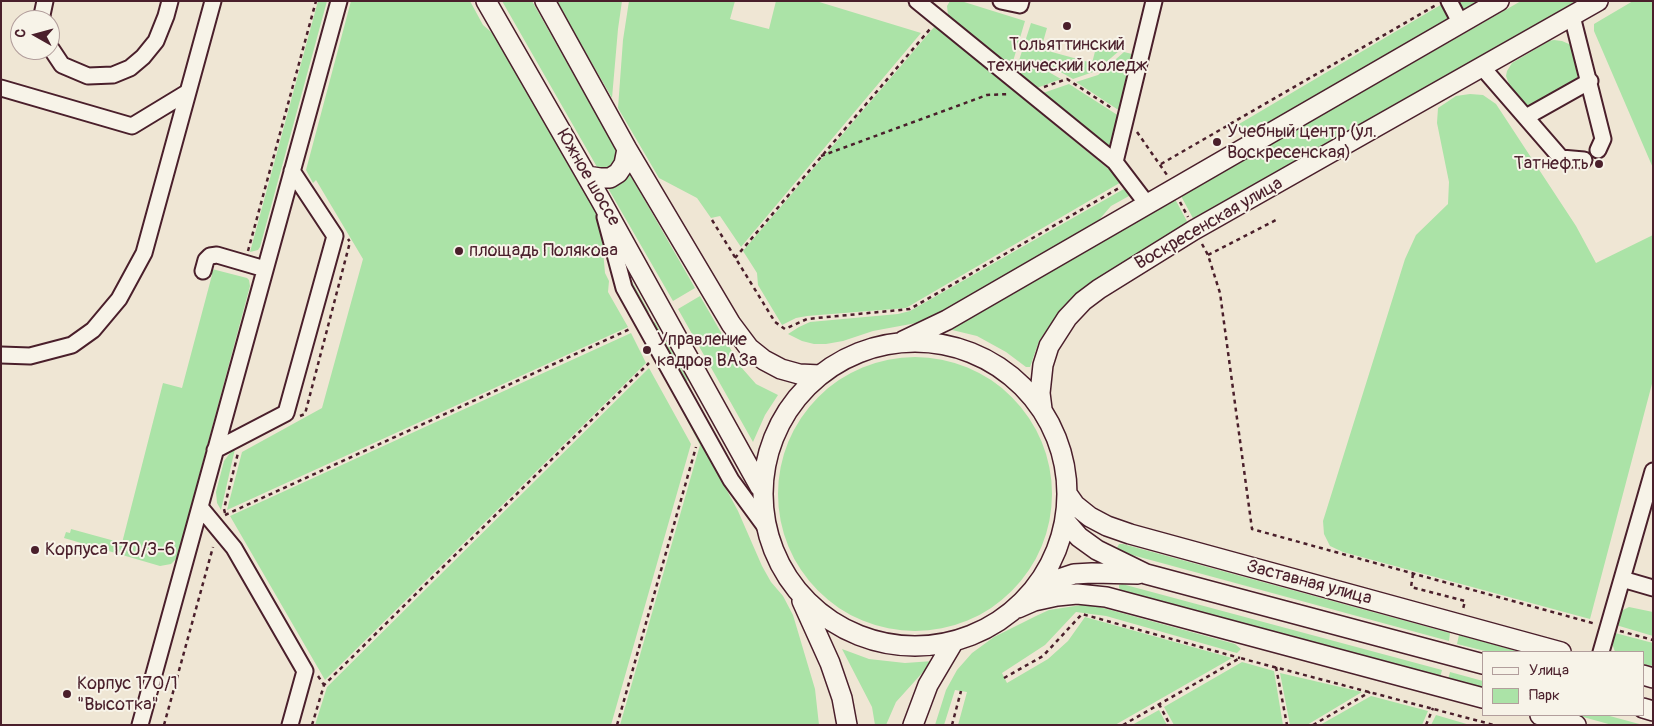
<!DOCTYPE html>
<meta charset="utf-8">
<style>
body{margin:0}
#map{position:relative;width:1654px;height:726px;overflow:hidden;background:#efe6d4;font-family:Pangolin,sans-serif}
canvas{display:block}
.frame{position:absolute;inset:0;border:2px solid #4a1f2b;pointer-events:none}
.legend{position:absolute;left:1482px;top:651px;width:162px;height:65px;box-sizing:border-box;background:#f7f3e8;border:1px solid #b29e9c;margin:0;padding:6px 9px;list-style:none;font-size:15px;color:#4a1f2b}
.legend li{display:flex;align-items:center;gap:10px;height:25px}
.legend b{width:25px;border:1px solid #b29e9c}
.north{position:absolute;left:10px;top:10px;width:50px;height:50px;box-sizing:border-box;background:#f7f3e8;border:1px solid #b29e9c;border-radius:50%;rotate:277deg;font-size:14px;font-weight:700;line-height:20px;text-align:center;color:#4a1f2b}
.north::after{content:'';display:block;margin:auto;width:18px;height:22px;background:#4a1f2b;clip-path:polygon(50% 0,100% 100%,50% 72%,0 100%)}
</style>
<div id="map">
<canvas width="1654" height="726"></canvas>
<div class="frame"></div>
<ul class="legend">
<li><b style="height:6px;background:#f7f3e8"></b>Улица</li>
<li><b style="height:14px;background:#abe3a7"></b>Парк</li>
</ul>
<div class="north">С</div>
</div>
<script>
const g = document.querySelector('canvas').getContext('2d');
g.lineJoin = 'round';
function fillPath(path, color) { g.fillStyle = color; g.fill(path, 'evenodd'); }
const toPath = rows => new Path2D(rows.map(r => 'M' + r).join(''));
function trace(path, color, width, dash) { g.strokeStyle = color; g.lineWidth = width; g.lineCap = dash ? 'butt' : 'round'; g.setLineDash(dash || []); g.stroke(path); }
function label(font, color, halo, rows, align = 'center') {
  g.font = font + ' Pangolin,sans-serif'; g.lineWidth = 4; g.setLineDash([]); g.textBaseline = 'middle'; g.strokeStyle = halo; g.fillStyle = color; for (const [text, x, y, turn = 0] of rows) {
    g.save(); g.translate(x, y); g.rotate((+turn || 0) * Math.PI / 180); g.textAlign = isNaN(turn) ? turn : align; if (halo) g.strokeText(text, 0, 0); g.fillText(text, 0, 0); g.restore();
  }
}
fillPath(toPath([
 [318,1,327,1,260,247,258,250,250,252],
 [351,1,470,1,483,25,498,38,600,216,605,273,609,281,608,292,628,327,227,510,242,452,322,408,363,259,316,180,313,183,306,170],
 [502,1,532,1,619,155,618,165,602,171,597,167],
 [556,1,622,1,618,29,612,98],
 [629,1,735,1,730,19,769,29,776,1,816,1,921,33,741,247,720,216,711,218,697,198,659,178,618,108,623,40],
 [950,1,961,1,1025,21,1011,68,948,15,947,6],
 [1455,1,1489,1,1466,11,1460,7],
 [1521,1,1577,1,1574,5,1195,222,1181,196],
 [1633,1,1653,1,1653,168,1594,31,1594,24],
 [1444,3,1449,17,1448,21,1268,126,1249,133,1242,130,1240,128,1239,124],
 [1031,23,1047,28,1041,49,1092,63,1097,44,1119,51,1096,71,1073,79,1041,61,1038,66,1061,79,1034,89,1015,73],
 [935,26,1123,181,906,308,807,316,796,318,782,325,758,285,757,273,743,251],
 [1554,40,1562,41,1569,44,1575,50,1579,64,1577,78,1574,83,1531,106,1525,105,1509,84,1506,76,1507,71,1512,63,1549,41],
 [1124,52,1136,55,1120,111,1076,82,1098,75],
 [1069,84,1119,116,1109,150,1040,94],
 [1470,94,1483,95,1496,104,1576,226,1596,263,1653,235,1653,380,1590,619,1343,552,1330,546,1324,534,1323,521,1405,259,1416,235,1448,204,1449,182,1437,123,1438,108,1456,96],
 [628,171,695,288,673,301,605,183,613,185,619,184,626,177],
 [1129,186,1131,192,1129,196,1111,206,1092,228,927,321,873,331,843,341,826,344,814,344,802,341,788,334,799,327,810,322,898,314,910,311],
 [1175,199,1189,225,1073,298,1053,321,1039,341,1030,367,1026,367,1006,352,977,336,948,329],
 [620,260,649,312,642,316],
 [212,269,247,278,249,280,250,286,177,558,171,564,160,566,64,538,66,532,70,533,71,529,122,543,163,383,182,388,212,275,211,274],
 [700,296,741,367,756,384,778,395,765,415,753,442,678,309],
 [655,322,688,380,681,384,648,326],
 [631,333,646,363,325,680,230,516],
 '778 494a137 137 0 1 1 274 0a137 137 0 1 1-274 0Z',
 [649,368,691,444,611,725,315,725,327,687],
 [662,370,738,511,762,566,771,582,783,596,793,615,815,689,819,725,620,725,700,445,661,371],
 [235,449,221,510,217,503,216,492,224,461,230,453],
 [1119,544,1123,544,1450,633,1449,641,1121,552,1117,548],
 [1122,584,1442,670,1440,678,1125,592,1121,591,1119,588,1119,585],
 [1082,605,1096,606,1235,644,1241,649,1237,653,1233,652,1106,616,1076,612,1045,645,1002,673,1007,683,1048,659,1068,641,1085,617,1232,658,1115,725,958,725,967,692,955,690,944,725,935,725,946,690,957,670,972,653,994,637,1036,616,1049,610],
 [1629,607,1653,612,1653,636,1616,625,1621,611],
 [1615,633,1653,643,1653,666,1643,664,1643,652,1615,652,1612,643],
 [1459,635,1520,652,1489,652,1457,644],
 [842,649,869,659,905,663,933,661,896,702,886,725,875,725,872,707],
 [1242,662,1274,671,1283,725,1174,725,1164,707],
 [1450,672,1483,681,1483,689,1448,680],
 [1280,673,1362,692,1307,725,1290,725],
 [1371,696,1428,711,1422,725,1320,725],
 [1159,710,1167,725,1132,725],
 [1436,715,1470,725,1431,725],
 [1576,715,1606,715,1643,725,1612,725]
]), '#abe3a7');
const minor = toPath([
 [917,1,1115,162,1147,204],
 [1001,1,1020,5,1021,1],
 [1449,1,1461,24],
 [1572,16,1603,139,1598,150],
 [43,20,42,15,45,1],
 [50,47,62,65,88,76,113,75,130,68,143,57,156,41,166,16,170,1],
 [1482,67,1561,158,1584,160],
 [1,88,132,126,188,92],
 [1526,117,1590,81],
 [1115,162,1154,1],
 [605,217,624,288,731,480,764,525],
 [203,271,206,260,210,256,217,255,265,269],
 [1,355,30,356,72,345,93,330,119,299,144,253,213,1],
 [215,450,286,413,335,236,292,171],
 [200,507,234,548,305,671,290,725],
 [1622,579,1653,588],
 [1601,652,1653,471],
 [140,725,339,1]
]);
const major = toPath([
 [486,1,600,199,760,487],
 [545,1,627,149,731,324,749,348,764,360,781,369,799,374,820,375],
 [587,176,600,178,610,178,618,173,624,164,627,149],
 [903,341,947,320,1499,1],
 '763 494a152 152 0 1 1 304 0a152 152 0 1 1-304 0Z',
 [1042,409,1040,393,1043,365,1049,346,1067,318,1083,301,1099,289,1194,230,1598,1],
 [1068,495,1075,505,1090,517,1107,526,1130,534,1561,652],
 [1066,522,1079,537,1097,550,1146,574,1483,664],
 [1034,591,1059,579,1074,574,1092,573,1138,574],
 [802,601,830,663,842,698,847,725],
 [1018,608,1034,601,1057,596,1077,594,1106,597,1483,698],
 [1643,675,1653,678],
 [1643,708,1653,711],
 [1540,715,1576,725],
 [913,725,928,685,954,641]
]);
trace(minor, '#4a1f2b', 19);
trace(major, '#4a1f2b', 22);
trace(toPath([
 [1044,87,1067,79,1113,109],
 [1137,132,1167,175],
 [821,156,987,95,1010,94],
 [1161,164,1436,5],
 [1180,202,1188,217],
 [712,220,775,322,785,329,807,319,910,309,1119,188],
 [1202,244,1208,255,1220,293,1252,529,1596,624],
 [248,251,316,1],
 [1208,255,1276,220],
 [735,258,930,29],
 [300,416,305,414,350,242,348,239],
 [225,513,224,509,238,453],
 [225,515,630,329],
 [1413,574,1411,587,1465,601,1463,609],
 [1620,631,1653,640],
 [1276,667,1287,725],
 [318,676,324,685],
 [1004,678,1043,656,1082,614,1240,658],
 [1159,704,1170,725],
 [164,725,213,547],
 [312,725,324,685,649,363],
 [617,725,696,447],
 [952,725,961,691],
 [1123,725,1240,658,1494,725],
 [1313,725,1370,692],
 [1426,725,1433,708]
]), '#4a1f2b', 2.5, [4, 4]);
trace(minor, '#f7f3e8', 15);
trace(major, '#f7f3e8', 19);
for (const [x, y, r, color] of [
 [1067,26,5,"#4a1f2b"],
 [1217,142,5,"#4a1f2b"],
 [1599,164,5,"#4a1f2b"],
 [459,251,5,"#4a1f2b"],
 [647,350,5,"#4a1f2b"],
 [35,550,5,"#4a1f2b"],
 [67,694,5,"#4a1f2b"]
]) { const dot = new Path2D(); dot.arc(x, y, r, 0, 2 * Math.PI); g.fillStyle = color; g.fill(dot); trace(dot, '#f7f3e8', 2); }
label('18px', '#4a1f2b', '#f7f3e8', [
 ["Тольяттинский",1067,45,"center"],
 ["технический коледж",1067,66,"center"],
 ["Учебный центр (ул.",1227,132],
 ["Воскресенская)",1227,153],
 ["Татнефть",1589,164,"right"],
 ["площадь Полякова",469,251],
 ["Управление",657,340],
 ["кадров ВАЗа",657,361],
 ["Корпуса 170/3-6",45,550],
 ["Корпус 170/1",77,684],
 ["\"Высотка\"",77,705]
], 'left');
label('18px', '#4a1f2b', '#f7f3e8', [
 ["Южное шоссе",588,178,60],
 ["Воскресенская улица",1209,224,-30],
 ["Заставная улица",1309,583,15]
]);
</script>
